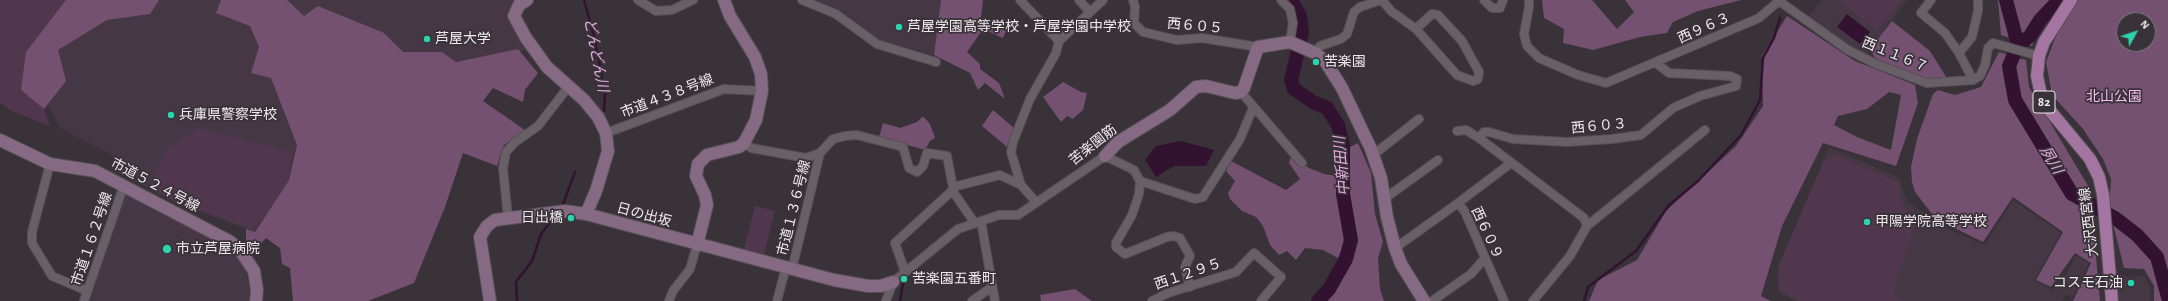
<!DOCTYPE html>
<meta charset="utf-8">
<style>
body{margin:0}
#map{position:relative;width:2168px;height:301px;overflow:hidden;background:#393238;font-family:"Alegreya Sans",sans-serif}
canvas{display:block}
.north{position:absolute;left:2116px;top:12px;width:40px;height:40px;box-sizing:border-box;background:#393238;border:1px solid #827c81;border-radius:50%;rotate:50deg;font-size:11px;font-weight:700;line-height:16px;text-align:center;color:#efeaee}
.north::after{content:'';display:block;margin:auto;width:14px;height:18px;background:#29d5ac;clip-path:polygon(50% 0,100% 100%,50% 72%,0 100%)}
</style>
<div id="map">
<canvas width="2168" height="301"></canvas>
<div class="north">N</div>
</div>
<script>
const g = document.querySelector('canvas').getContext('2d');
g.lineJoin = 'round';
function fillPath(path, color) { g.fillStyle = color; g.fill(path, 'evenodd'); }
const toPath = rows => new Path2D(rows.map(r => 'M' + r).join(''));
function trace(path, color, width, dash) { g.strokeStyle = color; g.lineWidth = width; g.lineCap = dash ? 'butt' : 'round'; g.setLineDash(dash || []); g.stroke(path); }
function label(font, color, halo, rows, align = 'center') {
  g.font = font + ' "Alegreya Sans","Noto Sans JP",sans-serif'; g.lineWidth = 3.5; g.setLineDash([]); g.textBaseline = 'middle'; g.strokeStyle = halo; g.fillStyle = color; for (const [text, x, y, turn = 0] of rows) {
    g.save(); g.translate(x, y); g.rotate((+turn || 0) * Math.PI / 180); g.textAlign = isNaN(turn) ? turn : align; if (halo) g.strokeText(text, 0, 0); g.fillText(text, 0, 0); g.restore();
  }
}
fillPath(toPath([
 [124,0,257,0,297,145,289,180,255,232,174,202,115,171,112,155,60,128,46,102,56,48],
 [271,0,515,0,510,6,508,17,527,50,414,68],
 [815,0,941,0,934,55,878,39,840,10],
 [1822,0,1907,0,1865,55,1840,41,1807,18],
 [1829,147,1899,178,1907,201,1945,228,1985,245,2013,200,2061,233,2034,280,2053,290,2062,282,2076,256,2089,263,2072,298,2066,294,2062,301,1797,301,1778,292,1778,267],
 [128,194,220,243,236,255,246,272,250,289,249,301,87,301,125,195],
 [2114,271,2128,277,2145,276,2150,288,2150,301,2117,301]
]), '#453844');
fillPath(toPath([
 [0,0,88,0,33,77,50,126,12,111,0,103],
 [1839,0,1902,0,1877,31],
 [199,128,286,150,292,155,288,181,263,218,252,229,174,201,156,191,156,172,166,150],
 [1836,155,1900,183,1901,201,1904,208,1909,211,1915,224,1893,294,1904,301,1799,301,1780,291,1778,267,1824,161],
 [755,206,775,211,764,254,744,249]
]), '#50374e');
fillPath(toPath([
 [66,0,159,0,150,14,107,20,58,50,66,81,44,109,21,90,26,52],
 [221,0,287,0,304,16,318,6,384,33,403,52,442,52,456,62,518,49,538,73,525,90,523,102,493,88,483,101,525,130,504,145,497,166,463,153,445,207,414,283,368,301,293,301,290,268,282,264,280,248,266,238,253,252,246,242,246,229,255,232,289,180,297,145,271,78,251,73,259,47,250,26,216,13],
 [941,0,983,0,981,18,994,21,1006,31,1003,38,983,29,967,52,980,64,980,69,999,83,1005,99,985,83,978,90,970,73,934,55],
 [1542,0,1592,0,1617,29,1634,12,1625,0,1741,0,1698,11,1673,22,1667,33,1640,37,1593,50,1563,43,1564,29,1544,18],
 [1998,0,2062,0,2039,27,2032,46,2001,35],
 [2076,0,2168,0,2168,301,2154,301,2154,286,2144,269,2124,268,2109,208,2111,179,2103,159,2083,129,2052,95,2046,62,2066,10],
 [2124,20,2148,20,2148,44,2124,44],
 [1787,16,1855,61,1915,85,1918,103,1896,166,1823,143,1782,226,1761,296,1771,301,1589,301,1598,280,1637,260,1666,211,1736,146,1763,106,1762,56],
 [1889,92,1901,95,1891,150,1857,137,1834,125,1838,116,1867,109],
 [1892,21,1930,51,1948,80,1928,79,1876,60,1870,49],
 [1999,52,2026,60,2029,87,2090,189,2100,301,2073,301,2091,263,2075,253,2051,287,2036,280,2063,232,2013,197,1983,242,1936,219,1915,192,1912,182,1911,167,1917,139,1933,94,1938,90,1955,95,1981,87],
 [1063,82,1081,92,1087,93,1083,110,1073,119,1067,116,1061,122,1043,97],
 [993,110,1014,128,1007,147,982,126],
 [922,117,924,117,930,124,935,138,930,141,925,150,879,137,883,123,900,128,917,122],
 [1358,143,1371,173,1375,214,1383,242,1378,258,1380,289,1384,301,1310,301,1336,288,1351,249,1344,244,1338,258,1323,250,1305,248,1296,260,1287,251,1279,255,1270,245,1263,226,1256,217,1242,211,1230,199,1228,193,1235,181,1226,171,1231,161,1286,190,1300,179,1289,163,1291,156,1309,168,1324,174,1342,177,1348,148],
 [1075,289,1092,301,1041,301,1040,295]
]), '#745071');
fillPath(toPath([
 [1847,14,1870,32,1860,44,1837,27],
 [1181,141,1214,150,1206,166,1174,166,1156,177,1145,160,1156,146]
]), '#321230');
trace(toPath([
 [584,0,594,36,605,93,604,111],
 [562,207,575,172],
 [517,301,516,282,532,261,541,234,554,217],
 [900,301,903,283],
 [1584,301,1588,287,1636,251,1669,205,1698,181,1741,135,1760,100,1763,58,1774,38,1780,18]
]), '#321230', 2.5);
trace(toPath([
 [1291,0,1300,16,1302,33,1291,80,1294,89,1313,102,1327,108,1338,125,1343,146,1343,194,1351,240,1346,259,1329,289,1318,301],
 [2006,0,2018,45],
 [2059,0,2040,20,2030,36,2018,45,2009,66,2015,100,2072,194,2115,218,2137,235,2157,257,2168,297]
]), '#321230', 14);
const street = toPath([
 [638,0,656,11,672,10,693,0],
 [802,0,836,14,877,44,936,62],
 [1020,0,1059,41],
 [1079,0,1090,12],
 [1133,0,1135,7,1134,23,1143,32,1177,40,1202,38,1258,47],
 [1281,0,1290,9,1293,23,1290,42],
 [1382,0,1391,11,1416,29,1457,75,1473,81,1478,79,1479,72,1462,41,1438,15,1432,14,1416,29],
 [1484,0,1492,8,1500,8,1503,0],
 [1529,0,1529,7,1524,34,1527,46,1539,58,1578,75,1606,83,1759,18,1780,0],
 [1931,0,1921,13,1945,33,1959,53,1973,80],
 [1779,1,1848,50,1876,64,1927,83,1973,80,1980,76,1985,65,1988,48,1993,43,2039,56],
 [1059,41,1103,0],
 [1315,53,1320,46,1341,39,1347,34,1354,12,1360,7,1381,0],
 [1959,53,1972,37,1978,11,1978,0],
 [1241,92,1302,163],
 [1457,131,1466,130,1479,138],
 [606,133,724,89,762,91],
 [744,143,751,148,806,158,820,153,833,139,845,136,857,135,903,147,909,168,917,172,923,166,927,153,947,156,954,193,974,222],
 [1373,155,1419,119],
 [50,164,32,232,32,243,52,276,87,291],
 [1140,181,1195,199,1203,197,1240,139,1253,108],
 [1021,185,1011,152,1013,142,1030,99,1056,53,1059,41],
 [953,187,1000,175,1021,185,1036,202],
 [1384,199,1438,160],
 [1458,203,1511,163],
 [508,218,503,168,506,152,514,143,538,126,569,86],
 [981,221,995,301],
 [1587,226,1705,130],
 [1395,248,1458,203,1465,212,1504,301],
 [792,269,820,153],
 [905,272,895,243,954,189],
 [84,301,124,185],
 [669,301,673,291,690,269,697,245],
 [777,301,786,267],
 [886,301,893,282,958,229,999,215,1018,215,1105,156,1134,170,1140,181,1139,194,1132,215,1116,243,1116,247,1125,254,1167,237,1174,236,1180,238,1190,256,1185,267,1190,287],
 [972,301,992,287],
 [1152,301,1168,293,1236,272,1254,253,1281,277,1261,301],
 [1432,301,1471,274,1485,258],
 [1533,301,1570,256,1587,226,1584,218,1479,138,1484,132,1489,132,1513,139,1567,142,1612,139,1641,135,1673,108,1700,96,1736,86,1737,79,1730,76,1669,73,1656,63]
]);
const secondary = toPath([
 [527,0,519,5,514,16,526,38,547,67,584,100,598,117,606,133,608,151,596,191,586,214],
 [0,140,50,164,95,171,229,241,240,250,254,271,257,290,256,301],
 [1105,156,1118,142,1170,110,1196,87,1206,86,1235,93,1241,92,1244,88,1258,47,1290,42,1315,53,1325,61,1342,88,1371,149,1381,178,1387,217,1395,248,1401,264,1424,301],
 [697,245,707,205,705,195,696,176,698,164,707,155,739,147,744,143,756,120,762,91,761,74,755,57,730,16,724,0],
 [490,301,480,237,487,226,495,220,565,211,586,214,834,280,868,286,881,286,893,282]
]);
const primary = toPath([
 [2071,0,2044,42,2039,56,2037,76,2041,95,2047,107,2090,159,2099,177,2103,195,2112,301]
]);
trace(street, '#564f56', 10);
trace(secondary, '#564f56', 14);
trace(primary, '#564f56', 14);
trace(street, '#685f67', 8);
trace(secondary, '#866a84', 12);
trace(primary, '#a375a0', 12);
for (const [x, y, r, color] of [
 [899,27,4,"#29d5ac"],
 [427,39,4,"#29d5ac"],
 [1316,62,4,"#29d5ac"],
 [171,115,4,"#29d5ac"],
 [571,218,4,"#29d5ac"],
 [1867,222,4,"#29d5ac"],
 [167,249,5,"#29d5ac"],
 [904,279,4,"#29d5ac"],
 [2131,283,4,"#29d5ac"]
]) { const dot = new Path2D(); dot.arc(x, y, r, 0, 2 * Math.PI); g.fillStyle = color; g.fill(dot); trace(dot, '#393238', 1.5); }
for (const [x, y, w] of [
 [2044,102,22]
]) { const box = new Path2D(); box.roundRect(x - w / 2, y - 11, w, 22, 3); g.fillStyle = '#393238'; g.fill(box); trace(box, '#efeaee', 1); }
label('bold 13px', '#efeaee', null, [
 ["82",2044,102]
]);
label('14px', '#efeaee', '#393238', [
 ["西６０５",1195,26,5],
 ["西９６３",1704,28,-24],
 ["西１１６７",1895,55,22],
 ["市道４３８号線",667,96,-21],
 ["西６０３",1599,126,-5],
 ["苦楽園筋",1093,145,-38],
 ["市道５２４号線",155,185,28],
 ["市道１３６号線",794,208,-76],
 ["日の出坂",644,215,15],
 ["大沢西宮線",2089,222,-97],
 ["西６０９",1487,233,65],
 ["市道１６２号線",92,239,-71],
 ["西１２９５",1188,274,-19]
]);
label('14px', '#efeaee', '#393238', [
 ["芦屋学園高等学校・芦屋学園中学校",907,27],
 ["芦屋大学",435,39],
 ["苦楽園",1324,62],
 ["兵庫県警察学校",179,115],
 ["日出橋",563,218,"right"],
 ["甲陽学院高等学校",1875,222],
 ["市立芦屋病院",176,249],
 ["苦楽園五番町",912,279],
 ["コスモ石油",2123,283,"right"]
], 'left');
label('14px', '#f7bbf2', '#393238', [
 ["北山公園",2114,97]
]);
label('italic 15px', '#e5aae0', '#393238', [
 ["どんどん川",596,55,79],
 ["夙川",2051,160,59],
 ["中新田川",1342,166,-95]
]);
</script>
